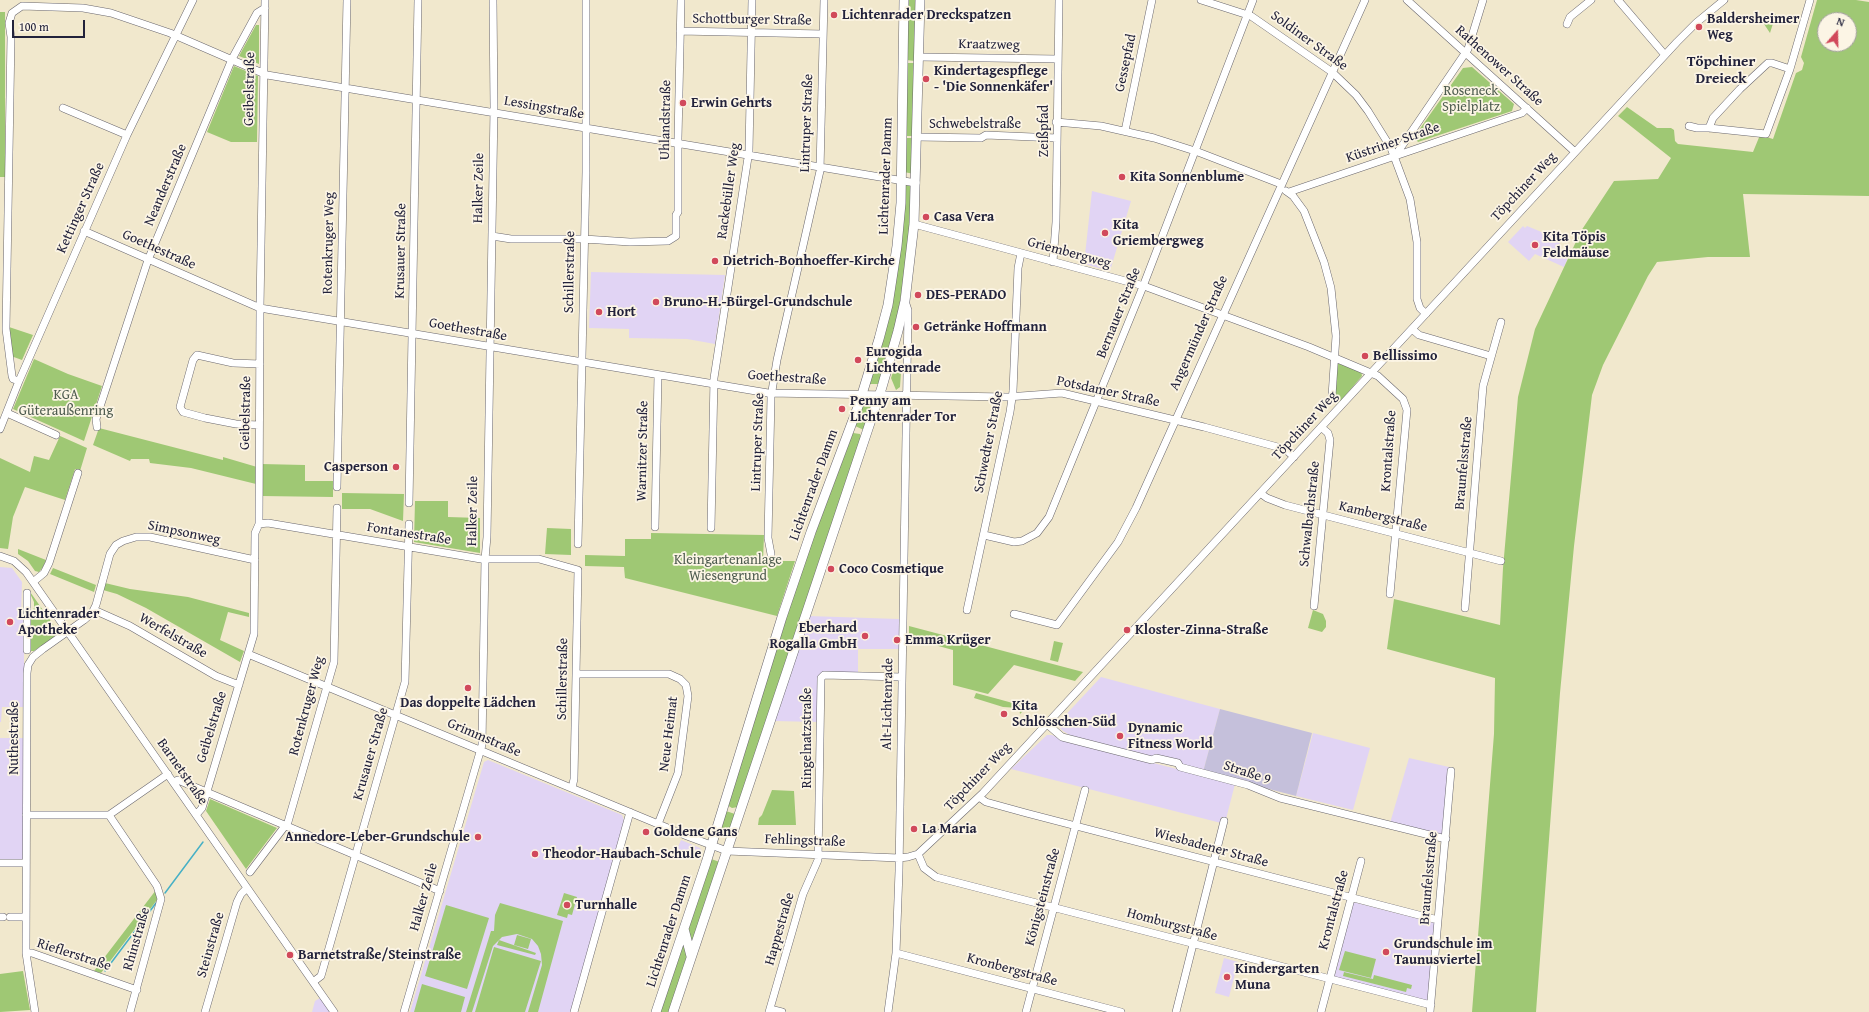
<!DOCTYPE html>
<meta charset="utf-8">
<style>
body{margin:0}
#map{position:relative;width:1869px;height:1012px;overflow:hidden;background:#f1e8cd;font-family:"Gentium Book Plus",serif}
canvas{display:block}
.north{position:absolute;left:1817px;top:12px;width:40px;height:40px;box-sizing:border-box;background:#fcf5e5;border:1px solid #a5a1a1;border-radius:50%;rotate:20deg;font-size:11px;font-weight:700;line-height:16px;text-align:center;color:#22223b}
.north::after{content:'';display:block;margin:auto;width:14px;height:18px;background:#d1495b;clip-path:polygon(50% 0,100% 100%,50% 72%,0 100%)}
.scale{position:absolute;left:12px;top:20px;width:73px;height:18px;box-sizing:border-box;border:2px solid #22223b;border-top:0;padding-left:5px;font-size:12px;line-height:14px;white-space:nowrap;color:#22223b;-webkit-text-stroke:3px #fcf5e5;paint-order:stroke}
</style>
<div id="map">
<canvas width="1869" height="1012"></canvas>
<div class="north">N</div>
<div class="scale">100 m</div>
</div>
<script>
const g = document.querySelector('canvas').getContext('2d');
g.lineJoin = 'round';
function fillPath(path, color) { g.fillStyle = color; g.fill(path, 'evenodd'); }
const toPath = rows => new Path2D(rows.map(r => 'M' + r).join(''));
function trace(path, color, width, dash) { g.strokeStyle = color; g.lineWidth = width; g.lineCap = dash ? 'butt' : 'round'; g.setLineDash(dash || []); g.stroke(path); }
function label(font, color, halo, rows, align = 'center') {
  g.font = font + ' "Gentium Book Plus",serif'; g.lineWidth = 3.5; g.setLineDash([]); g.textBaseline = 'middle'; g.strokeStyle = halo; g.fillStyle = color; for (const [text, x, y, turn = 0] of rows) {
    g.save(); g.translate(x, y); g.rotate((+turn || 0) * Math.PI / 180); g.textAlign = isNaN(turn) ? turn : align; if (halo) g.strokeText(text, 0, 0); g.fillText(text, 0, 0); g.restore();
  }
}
fillPath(toPath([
 [1092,191,1131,201,1110,271,1084,264],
 [1523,226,1525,228,1527,226,1561,240,1558,248,1570,253,1564,267,1535,254,1529,261,1508,242],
 [591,272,725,275,715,344,687,339,629,338,629,329,589,328],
 [0,567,12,568,22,582,21,615,24,615,24,707,2,707,1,722,0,722],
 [808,616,899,619,899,649,858,649,858,674,820,674,818,722,774,721],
 [1101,677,1220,709,1203,772,1073,737,1063,731,1059,727,1059,722],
 [1313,733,1370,748,1353,810,1296,796],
 [1047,735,1052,735,1060,739,1235,784,1226,819,1221,817,1221,823,1011,769],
 [0,738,24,738,23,861,0,861],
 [1409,758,1449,767,1443,836,1390,823],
 [488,760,622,815,624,820,571,1012,410,1012,484,762],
 [681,840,700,848,702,852,700,860,690,856,688,859,675,854],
 [1353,902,1435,923,1430,1001,1334,978],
 [1224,958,1238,962,1229,997,1215,993],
 [320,998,330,1012,312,1012,315,1001]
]), '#e1d4f4');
fillPath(toPath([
 [1220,709,1312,733,1296,796,1203,772]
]), '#c5c0db');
fillPath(toPath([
 [906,0,916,0,915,61,906,60],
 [1817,0,1856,0,1869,2,1869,196,1743,194,1750,257,1708,257,1657,262,1648,276,1603,365,1592,395,1574,546,1560,693,1536,1012,1472,1012,1494,734,1495,678,1387,649,1394,599,1500,625,1503,568,1518,397,1535,329,1581,231,1614,181,1658,179,1671,158,1618,116,1627,107,1657,128,1671,128,1674,130,1675,141,1678,144,1753,152,1760,135,1773,139,1796,73,1802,70,1804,63,1801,57],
 [1825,20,1849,20,1849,44,1825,44],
 [0,12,5,12,5,177,0,177],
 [1776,14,1770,33,1760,18],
 [256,25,259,25,259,64,239,56],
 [906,63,915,63,914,136,904,136],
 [234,66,258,76,257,142,231,142,207,132],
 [1472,67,1514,104,1512,111,1418,142,1414,137,1463,68],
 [904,138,914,138,914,174,904,172],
 [905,185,912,186,912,221,897,322,879,384,869,384,879,351],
 [9,327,33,335,22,360,11,356],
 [34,359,68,374,102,386,84,441,13,409],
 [1337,363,1361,371,1362,376,1338,404,1333,401],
 [895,366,900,367,901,372,900,387,896,390,891,378],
 [862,405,872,406,864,430,855,426],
 [99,428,223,460,223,457,257,467,256,484,191,468,150,463,149,459,131,459,130,461,93,445],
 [853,433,860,434,861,437,738,807,732,808,727,805,803,566],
 [60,436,87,448,80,471,75,469,65,500,25,487,13,517,8,549,0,548,0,458,30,472,34,456,49,460],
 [261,464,305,465,305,481,333,481,333,497,261,496],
 [342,493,404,494,403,521,370,509,342,509],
 [415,501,448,501,448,517,480,518,480,553,414,542],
 [547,528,571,529,571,555,545,554],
 [651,533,764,535,763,561,795,561,777,616,625,578,624,567,585,566,585,555,625,556,625,539,651,539],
 [18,549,46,560,43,567,39,572,35,571,28,561,18,554],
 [53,568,96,585,94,592,50,574],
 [105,583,130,589,188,597,249,613,249,617,228,612,220,640,244,651,240,662,146,608,117,594,103,590],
 [28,589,57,630,57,635,34,651,28,651,28,620,34,608,34,602],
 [1313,610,1323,614,1326,621,1326,627,1322,632,1308,628],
 [909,626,1083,672,1075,681,1014,665,988,694,953,685,953,650,909,638],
 [1054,641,1063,643,1058,662,1050,660],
 [976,693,1020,705,1028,706,1020,714,1019,708,1003,707,974,698],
 [772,790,794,791,796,825,758,825,759,818,762,815],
 [210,799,277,828,246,869,206,811],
 [726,811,735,814,728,838,718,835],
 [711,859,720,862,670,1012,660,1012],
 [156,890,157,900,101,973,94,971],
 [564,893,577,897,572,915,568,914,567,918,557,915],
 [500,903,563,921,538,1012,528,1012,542,965,541,954,538,946,532,939,517,934,502,937,493,946,472,1012,466,1012,491,931,494,931,495,915],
 [446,905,489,918,467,989,425,976],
 [517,935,531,939,528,949,514,945],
 [499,940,536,953,535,955,497,945],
 [494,947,541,961,525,1012,475,1012],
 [1345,951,1376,959,1371,978,1339,970],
 [23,971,30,1010,0,1012,0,974],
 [1344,972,1373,979,1374,975,1412,985,1411,989,1407,988,1406,992,1343,976],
 [422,984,465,997,461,1012,414,1012]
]), '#9fc874');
trace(toPath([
 [165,893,203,842],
 [105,971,156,903]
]), '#47b0c5', 1.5);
const minor = toPath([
 [1201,0,1251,16,1332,72,1356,95,1368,111,1391,148,1410,199,1417,242,1417,299,1420,308,1426,314],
 [1407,0,1575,152],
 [1618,0,1665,55],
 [1567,24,1570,17,1591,0],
 [680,31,823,34],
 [919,57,1058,59],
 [63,108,127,135],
 [1056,122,1101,126,1154,138,1198,152,1281,184],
 [1689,126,1697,128,1709,128,1766,134,1790,69,1810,0],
 [1709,128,1713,118,1740,89,1768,63,1772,63,1790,69],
 [1125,131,1152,0],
 [917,137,981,138,986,135,1057,138],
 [1395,156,1468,49,1483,0],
 [1286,191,1293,196,1304,211,1324,262,1331,288,1336,336,1332,396],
 [1289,192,1510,117,1522,113,1527,108],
 [914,224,1144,286,1309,347,1378,376,1403,399,1407,410,1390,594],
 [84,231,260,308,768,393,1007,397,1062,393,1204,427,1285,449,1294,457],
 [492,236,511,239,584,239,630,242,668,241,676,236,676,215,678,212,678,139,681,0],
 [1053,262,1056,222,1059,0],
 [1412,329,1419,335,1491,356],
 [19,381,13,379,12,376,6,329,11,37,9,23,12,13,22,6,83,8,111,13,170,33,267,75,916,183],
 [7,413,56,435],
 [259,425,236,424,205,418,183,412,180,407,193,360,197,355,233,363,260,364],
 [97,427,96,419,148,260,232,59,257,13,265,8],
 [0,429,19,381,127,135,193,0],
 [337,487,347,0],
 [1260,493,1267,498,1285,505,1501,561],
 [409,503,418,0],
 [259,524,268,523,481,559,539,559,578,570,574,779,572,788],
 [655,527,658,375],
 [711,528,714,378,749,151,752,0],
 [984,535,1014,542,1022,541,1037,533,1049,517,1142,289,1253,0],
 [578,544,586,172,586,0],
 [771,554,768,538,771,397,777,360,820,171,824,0],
 [0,556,14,561,26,572,334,1012],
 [33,582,44,573,49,563,78,473],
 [27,593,27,650],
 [1314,606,1330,440,1328,433,1321,427],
 [1465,608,1483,386,1501,322],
 [94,610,130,626,216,676,239,685],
 [967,610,1010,412,1013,391,1018,268,1021,253],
 [1014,614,1057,625,1118,542,1136,508,1365,0],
 [248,654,687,836,727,851,899,858,908,857,918,854,983,793,1677,42,1696,23,1724,0],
 [576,674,669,674,680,679,686,685,688,696,678,773,658,824],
 [1047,724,1062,737,1152,760,1156,758,1178,763,1180,767,1248,785,1280,798,1446,839],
 [173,782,178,780,440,891],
 [979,797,986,802,1026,813,1438,920],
 [26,815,109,815,168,774],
 [109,815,157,886,161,899,130,1012],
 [196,815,202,808,254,634,255,533,259,524,260,308,265,0],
 [918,854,924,868,936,877,1431,1005],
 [0,863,26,863],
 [250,872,288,822,334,662,337,508],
 [0,917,3,917],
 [10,917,26,917],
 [26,953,32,953,137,990],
 [896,953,1121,1012],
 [313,982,321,976,405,682,409,524],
 [770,1009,782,1012],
 [35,1012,26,953,27,673,28,665,33,657,43,649,84,620,92,613,96,605,110,554,116,545,123,541,136,537,150,537,255,560],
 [205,1012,237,902,241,894,247,888],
 [404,1012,482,745,485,559,487,537,494,108,493,0],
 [574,1012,630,812],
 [769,1012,803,894,818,860,821,678,824,675,902,677],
 [888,1012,896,953,899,871,908,310,905,301],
 [1026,1012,1085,790],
 [1176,1012,1224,821],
 [1321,1012,1361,861],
 [1430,1012,1451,771]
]);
const major = toPath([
 [684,929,691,956],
 [656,1012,706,863,782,617,811,532,859,404,879,339,888,305,897,246,901,203,904,0],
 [673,1012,882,387,898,331,905,301,914,224,920,0]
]);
trace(minor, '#6a676e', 8);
trace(major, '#6a676e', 10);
trace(minor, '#fff', 7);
trace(major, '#fff', 9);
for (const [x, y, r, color] of [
 [834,15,4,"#d1495b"],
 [1699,27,4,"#d1495b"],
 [926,79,4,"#d1495b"],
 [683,103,4,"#d1495b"],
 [1122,177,4,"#d1495b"],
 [926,217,4,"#d1495b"],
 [1105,233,4,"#d1495b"],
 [1535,245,4,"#d1495b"],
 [715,261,4,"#d1495b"],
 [918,295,4,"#d1495b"],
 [656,302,4,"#d1495b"],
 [599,312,4,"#d1495b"],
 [916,327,4,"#d1495b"],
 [1365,356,4,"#d1495b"],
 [858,360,4,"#d1495b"],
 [842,409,4,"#d1495b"],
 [396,467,4,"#d1495b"],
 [831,569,4,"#d1495b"],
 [10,622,4,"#d1495b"],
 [1127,630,4,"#d1495b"],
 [865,636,4,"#d1495b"],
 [897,640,4,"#d1495b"],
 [468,688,4,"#d1495b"],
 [1004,714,4,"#d1495b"],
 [1120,736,4,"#d1495b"],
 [914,829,4,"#d1495b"],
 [646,832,4,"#d1495b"],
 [478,837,4,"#d1495b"],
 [535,854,4,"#d1495b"],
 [567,905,4,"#d1495b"],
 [1386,952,4,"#d1495b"],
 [290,955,4,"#d1495b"],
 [1227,977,4,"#d1495b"]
]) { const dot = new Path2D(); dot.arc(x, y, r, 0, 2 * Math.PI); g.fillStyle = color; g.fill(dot); trace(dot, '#fcf5e5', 1.5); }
label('bold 14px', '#22223b', '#fcf5e5', [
 ["Lichtenrader Dreckspatzen",842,15],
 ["Baldersheimer",1707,19],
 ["Weg",1707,35],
 ["Kindertagespflege",934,71],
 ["- 'Die Sonnenkäfer'",934,87],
 ["Erwin Gehrts",691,103],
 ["Kita Sonnenblume",1130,177],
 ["Casa Vera",934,217],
 ["Kita",1113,225],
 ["Griembergweg",1113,241],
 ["Kita Töpis",1543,237],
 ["Feldmäuse",1543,253],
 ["Dietrich-Bonhoeffer-Kirche",723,261],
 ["DES-PERADO",926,295],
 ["Bruno-H.-Bürgel-Grundschule",664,302],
 ["Hort",607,312],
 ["Getränke Hoffmann",924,327],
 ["Eurogida",866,352],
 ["Lichtenrade",866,368],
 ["Bellissimo",1373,356],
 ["Penny am",850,401],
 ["Lichtenrader Tor",850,417],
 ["Casperson",388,467,"right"],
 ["Coco Cosmetique",839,569],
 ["Lichtenrader",18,614],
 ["Apotheke",18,630],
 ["Eberhard",857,628,"right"],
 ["Rogalla GmbH",857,644,"right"],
 ["Kloster-Zinna-Straße",1135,630],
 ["Emma Krüger",905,640],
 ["Das doppelte Lädchen",468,703,"center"],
 ["Kita",1012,706],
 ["Schlösschen-Süd",1012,722],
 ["Dynamic",1128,728],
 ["Fitness World",1128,744],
 ["La Maria",922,829],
 ["Goldene Gans",654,832],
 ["Annedore-Leber-Grundschule",470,837,"right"],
 ["Theodor-Haubach-Schule",543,854],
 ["Turnhalle",575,905],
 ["Grundschule im",1394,944],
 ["Taunusviertel",1394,960],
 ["Barnetstraße/Steinstraße",298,955],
 ["Kindergarten",1235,969],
 ["Muna",1235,985]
], 'left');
label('14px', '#22223b', '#fcf5e5', [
 ["Schottburger Straße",752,20,1],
 ["Soldiner Straße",1309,41,36],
 ["Kraatzweg",989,45,1],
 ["Gessepfad",1126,63,-78],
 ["Rathenower Straße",1499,66,42],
 ["Geibelstraße",250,89,-89],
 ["Lessingstraße",544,108,10],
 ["Uhlandstraße",666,120,-89],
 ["Lintruper Straße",807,123,-88],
 ["Schwebelstraße",975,124],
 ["Zeißpfad",1044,131,-90],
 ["Küstriner Straße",1393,143,-19],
 ["Lichtenrader Damm",886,176,-88],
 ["Neanderstraße",166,185,-67],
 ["Töpchiner Weg",1524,187,-47],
 ["Halker Zeile",479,188,-89],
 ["Rackebüller Weg",729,191,-82],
 ["Kettinger Straße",81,208,-66],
 ["Rotenkruger Weg",329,243,-89],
 ["Goethestraße",159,250,24],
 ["Krusauer Straße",401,251,-89],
 ["Griembergweg",1069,253,15],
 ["Schillerstraße",570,272,-89],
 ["Bernauer Straße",1119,313,-68],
 ["Goethestraße",468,330,10],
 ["Angermünder Straße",1199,333,-66],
 ["Goethestraße",787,378,4],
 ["Potsdamer Straße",1108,392,12],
 ["Geibelstraße",246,413,-89],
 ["Töpchiner Weg",1305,426,-47],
 ["Lintruper Straße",758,442,-88],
 ["Schwedter Straße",989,442,-79],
 ["Warnitzer Straße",643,451,-89],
 ["Krontalstraße",1389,451,-86],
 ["Braunfelsstraße",1464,463,-85],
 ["Lichtenrader Damm",814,485,-70],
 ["Halker Zeile",473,511,-89],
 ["Schwalbachstraße",1310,514,-84],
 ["Kambergstraße",1383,517,14],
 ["Simpsonweg",184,533,12],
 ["Fontanestraße",409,534,9],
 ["Werfelstraße",173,636,30],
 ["Schillerstraße",563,679,-89],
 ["Alt-Lichtenrade",888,704,-89],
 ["Rotenkruger Weg",307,706,-75],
 ["Geibelstraße",212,727,-73],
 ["Neue Heimat",669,734,-83],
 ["Nuthestraße",14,738,-90],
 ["Grimmstraße",484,738,23],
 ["Ringelnatzstraße",807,738,-90],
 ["Krusauer Straße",371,754,-74],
 ["Barnetstraße",182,772,55],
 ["Straße 9",1247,773,18],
 ["Töpchiner Weg",978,777,-46],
 ["Fehlingstraße",805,841,2],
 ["Wiesbadener Straße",1211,848,15],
 ["Braunfelsstraße",1429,878,-85],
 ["Halker Zeile",424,897,-74],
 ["Königsteinstraße",1043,897,-75],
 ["Krontalstraße",1334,910,-75],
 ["Homburgstraße",1172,925,15],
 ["Happestraße",780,929,-74],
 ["Lichtenrader Damm",669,931,-72],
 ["Rhinstraße",137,939,-74],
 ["Steinstraße",211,945,-74],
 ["Rieflerstraße",74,955,18],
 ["Kronbergstraße",1012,970,15]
]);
label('14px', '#4e5c4f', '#fcf5e5', [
 ["Roseneck",1471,91],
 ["Spielplatz",1471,107],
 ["KGA",66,395],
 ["Güteraußenring",66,411],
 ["Kleingartenanlage",728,560],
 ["Wiesengrund",728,576]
]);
label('bold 15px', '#22223b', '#fcf5e5', [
 ["Töpchiner",1721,62],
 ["Dreieck",1721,79]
]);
</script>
